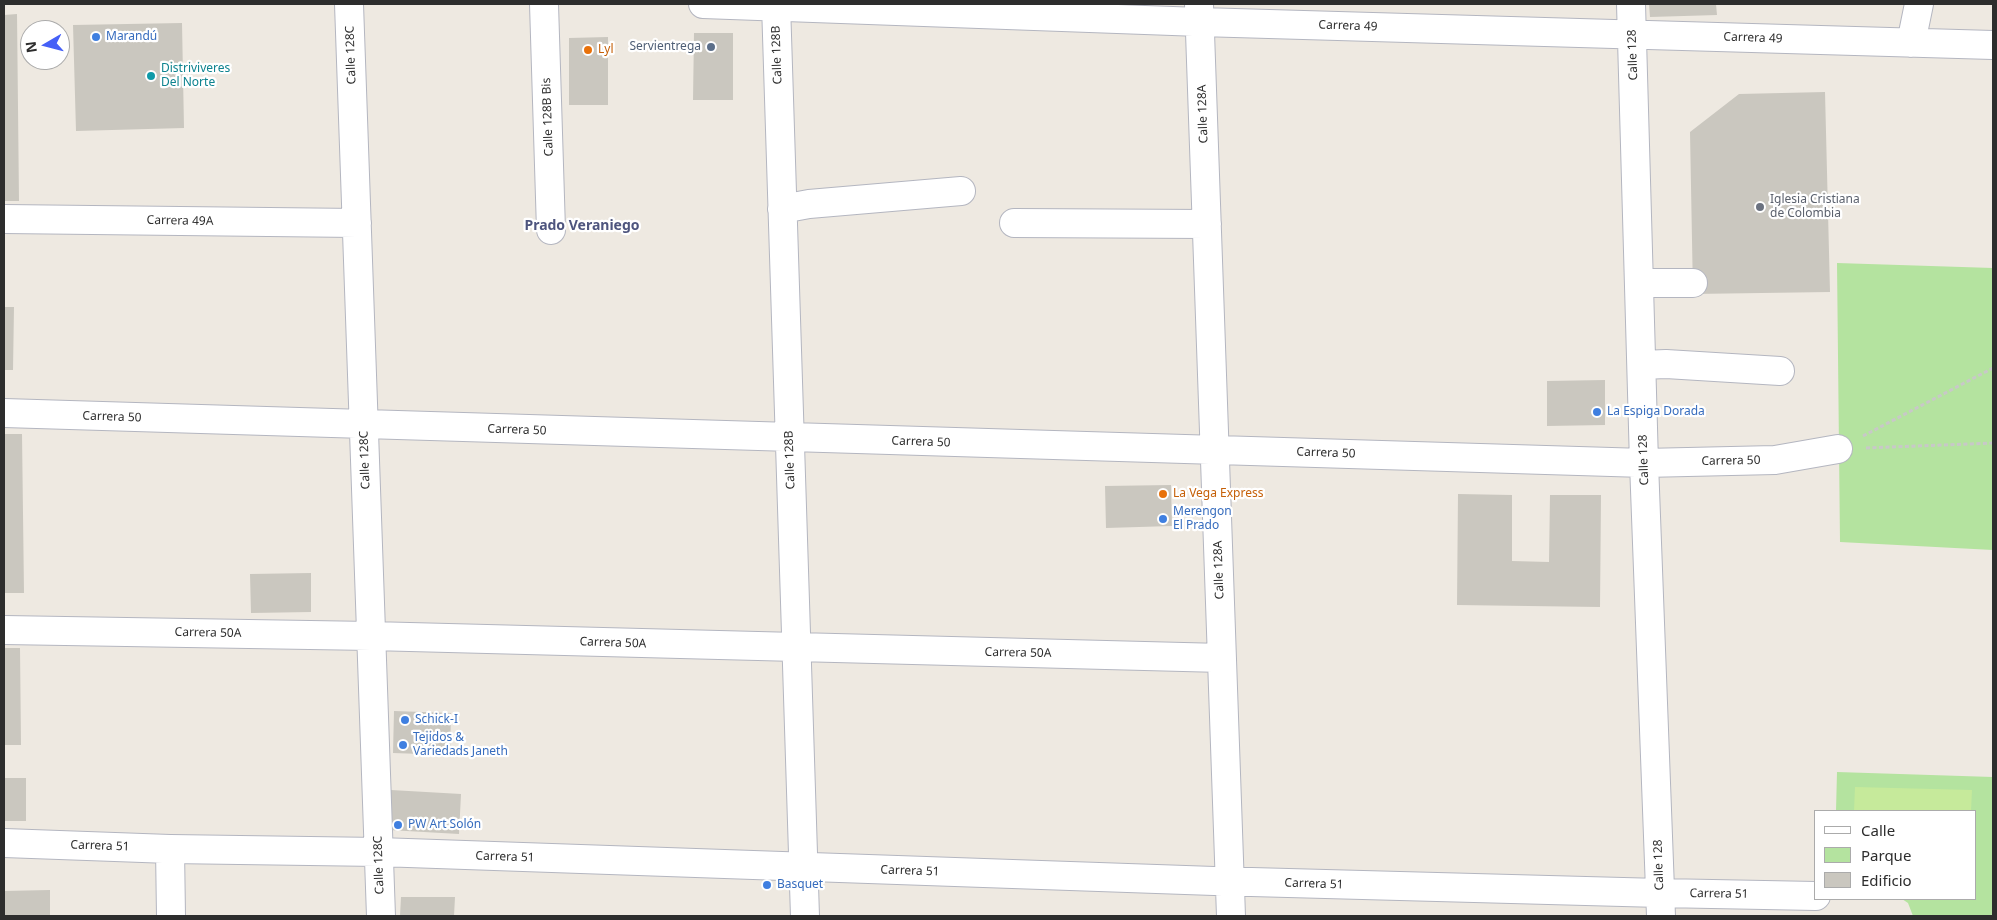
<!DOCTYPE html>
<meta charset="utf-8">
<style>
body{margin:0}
#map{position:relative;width:1997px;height:920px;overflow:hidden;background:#eee9e1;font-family:"Noto Sans",sans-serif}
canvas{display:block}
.frame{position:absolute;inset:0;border:5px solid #2d2d2d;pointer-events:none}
.legend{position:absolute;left:1814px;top:810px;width:162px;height:90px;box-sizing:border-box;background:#fff;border:1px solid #ababab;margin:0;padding:6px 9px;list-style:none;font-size:15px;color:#2d2d2d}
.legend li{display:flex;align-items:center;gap:10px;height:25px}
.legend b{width:25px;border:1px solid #ababab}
.north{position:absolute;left:20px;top:20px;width:50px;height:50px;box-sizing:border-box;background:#fff;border:1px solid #ababab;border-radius:50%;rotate:262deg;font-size:14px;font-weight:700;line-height:20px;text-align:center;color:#2d2d2d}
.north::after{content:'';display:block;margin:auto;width:18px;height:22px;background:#4560f7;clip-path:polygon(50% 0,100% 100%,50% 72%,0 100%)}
</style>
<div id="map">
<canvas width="1997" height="920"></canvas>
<div class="frame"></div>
<ul class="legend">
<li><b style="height:6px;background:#fff"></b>Calle</li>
<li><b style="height:14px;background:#b4e39f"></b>Parque</li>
<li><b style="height:14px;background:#cac7bf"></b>Edificio</li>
</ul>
<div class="north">N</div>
</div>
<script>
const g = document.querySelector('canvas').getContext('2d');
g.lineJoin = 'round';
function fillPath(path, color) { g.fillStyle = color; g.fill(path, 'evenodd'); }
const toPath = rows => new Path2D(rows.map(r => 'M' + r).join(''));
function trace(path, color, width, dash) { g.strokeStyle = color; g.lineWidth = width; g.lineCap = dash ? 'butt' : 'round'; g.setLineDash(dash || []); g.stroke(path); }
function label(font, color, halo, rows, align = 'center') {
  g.font = font + ' "Noto Sans",sans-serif'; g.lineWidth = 4.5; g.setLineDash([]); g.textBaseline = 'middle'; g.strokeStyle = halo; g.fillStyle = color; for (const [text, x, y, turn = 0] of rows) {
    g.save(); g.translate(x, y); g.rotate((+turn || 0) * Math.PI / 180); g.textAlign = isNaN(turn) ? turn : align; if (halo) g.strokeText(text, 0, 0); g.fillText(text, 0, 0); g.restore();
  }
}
fillPath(toPath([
 [1837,263,1993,268,1993,550,1840,542],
 [1837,772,1993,777,1993,916,1913,916,1908,903,1902,899,1976,899,1976,811,1836,811]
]), '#b4e39f');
fillPath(toPath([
 [1855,787,1972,790,1971,811,1854,811]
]), '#c6ea9b');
fillPath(toPath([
 [1649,4,1716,4,1717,15,1650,17],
 [17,14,19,201,4,201,4,15],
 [182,23,184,128,76,131,73,25],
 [694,33,733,33,733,100,693,100],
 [608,37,608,105,569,105,569,38],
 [1825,92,1830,292,1693,294,1690,132,1739,94],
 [4,307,14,307,13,370,4,370],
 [1605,380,1605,425,1547,426,1547,381],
 [4,434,22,434,24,593,4,593],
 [1171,485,1172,526,1106,528,1105,486],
 [1458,494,1512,495,1512,561,1549,562,1550,495,1601,495,1600,607,1457,605],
 [311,573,311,612,251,613,250,574],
 [4,648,20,648,21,745,4,745],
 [394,711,451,713,450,755,393,753],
 [4,778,26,778,26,821,4,821],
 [391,790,461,794,459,834,389,830],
 [50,890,50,916,4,916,4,891],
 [401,897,455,897,454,916,400,916]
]), '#cac7bf');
const minor = toPath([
 [349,4,381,916],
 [544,4,551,230],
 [703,4,1200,22,1993,45],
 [776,4,805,916],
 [1199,4,1231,916],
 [1631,4,1644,463,1661,916],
 [1911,43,1919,4],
 [782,209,809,204,961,191],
 [4,219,357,223],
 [1014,223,1207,224],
 [1639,283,1693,283],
 [1642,365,1666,364,1780,371],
 [4,413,1644,463,1775,460,1838,449],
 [4,630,371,636,1222,658],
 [4,843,170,849,379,852,1214,881,1660,893,1816,896],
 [170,849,171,916]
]);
trace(minor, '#b4b6c0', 30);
trace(toPath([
 [1863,436,1993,368],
 [1866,448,1993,443]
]), '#c8c8c8', 3, [4, 2.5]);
trace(minor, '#fff', 28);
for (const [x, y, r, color] of [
 [96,37,5,"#3f7fe0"],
 [711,47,5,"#5c6f8a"],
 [588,50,5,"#e8710a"],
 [151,76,5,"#0f9aa8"],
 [1760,207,5,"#6b7280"],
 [1597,412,5,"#3f7fe0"],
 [1163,494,5,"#e8710a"],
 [1163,519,5,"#3f7fe0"],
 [405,720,5,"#3f7fe0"],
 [403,745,5,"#3f7fe0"],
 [398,825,5,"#3f7fe0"],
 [767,885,5,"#3f7fe0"]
]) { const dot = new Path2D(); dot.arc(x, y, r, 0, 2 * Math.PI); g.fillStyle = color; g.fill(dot); trace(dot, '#fff', 2); }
label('12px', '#2d2d2d', '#fff', [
 ["Carrera 49",1348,26,2],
 ["Carrera 49",1753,38,2],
 ["Calle 128C",351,55,-92],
 ["Calle 128B",777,55,-92],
 ["Calle 128",1633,55,-92],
 ["Calle 128A",1203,114,-92],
 ["Calle 128B Bis",548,117,-92],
 ["Carrera 49A",180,221,1],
 ["Carrera 50",112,417,2],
 ["Carrera 50",517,430,2],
 ["Carrera 50",921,442,2],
 ["Carrera 50",1326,453,2],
 ["Calle 128C",365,460,-92],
 ["Calle 128B",790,460,-92],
 ["Calle 128",1644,460,-92],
 ["Carrera 50",1731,461,-1],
 ["Calle 128A",1219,570,-92],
 ["Carrera 50A",208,633,1],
 ["Carrera 50A",613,643,2],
 ["Carrera 50A",1018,653,1],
 ["Carrera 51",100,846,2],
 ["Carrera 51",505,857,2],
 ["Calle 128C",379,865,-92],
 ["Calle 128",1659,865,-92],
 ["Carrera 51",910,871,2],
 ["Carrera 51",1314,884,2],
 ["Carrera 51",1719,894,1]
]);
label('12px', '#366cbe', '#fff', [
 ["Marandú",106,37],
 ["La Espiga Dorada",1607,412],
 ["Merengon",1173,512],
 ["El Prado",1173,526],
 ["Schick-I",415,720],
 ["Tejidos &",413,738],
 ["Variedads Janeth",413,752],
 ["PW Art Solón",408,825],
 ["Basquet",777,885]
], 'left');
label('12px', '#4e5e75', '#fff', [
 ["Servientrega",701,47]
], 'right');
label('12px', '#c56008', '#fff', [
 ["Lyl",598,50],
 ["La Vega Express",1173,494]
], 'left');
label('12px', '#0d838f', '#fff', [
 ["Distriviveres",161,69],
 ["Del Norte",161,83]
], 'left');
label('12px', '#5b616d', '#fff', [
 ["Iglesia Cristiana",1770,200],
 ["de Colombia",1770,214]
], 'left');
label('bold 14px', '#4e557e', '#fff', [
 ["Prado Veraniego",582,226]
]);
</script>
